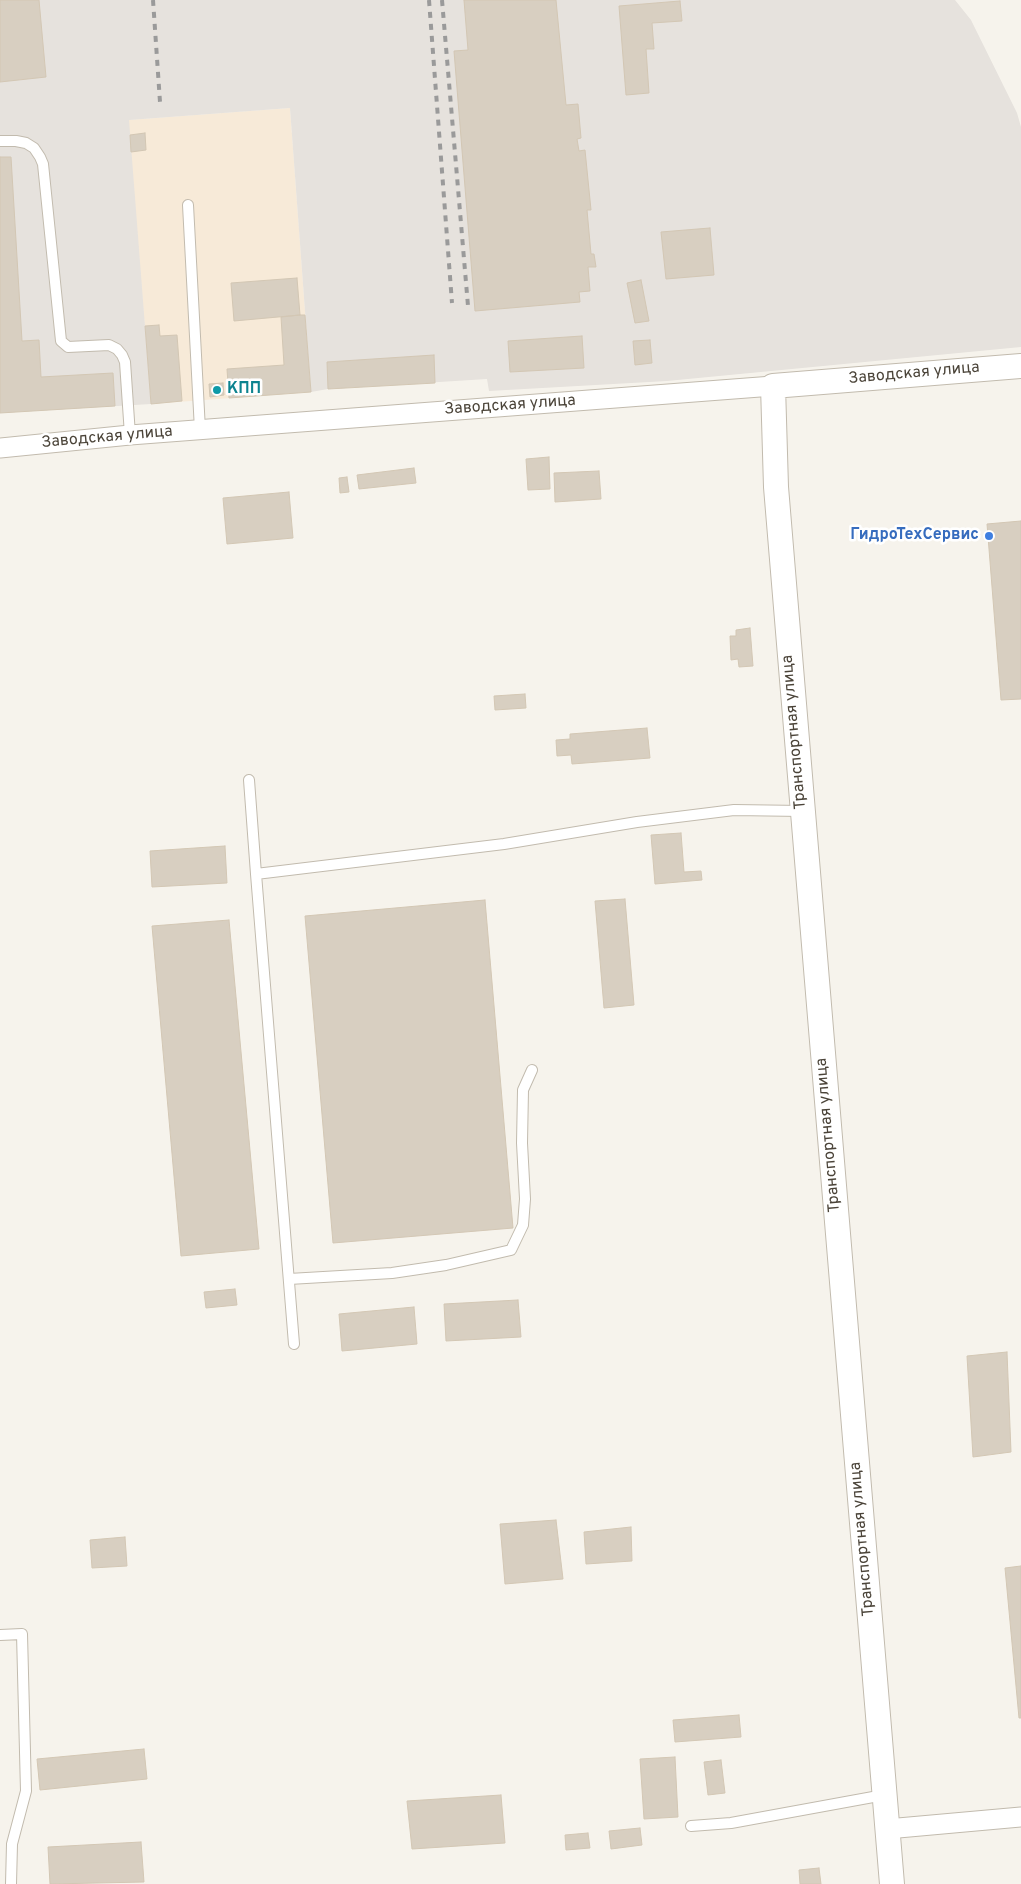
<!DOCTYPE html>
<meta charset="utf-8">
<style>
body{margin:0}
canvas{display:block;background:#f6f3ec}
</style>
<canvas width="1021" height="1884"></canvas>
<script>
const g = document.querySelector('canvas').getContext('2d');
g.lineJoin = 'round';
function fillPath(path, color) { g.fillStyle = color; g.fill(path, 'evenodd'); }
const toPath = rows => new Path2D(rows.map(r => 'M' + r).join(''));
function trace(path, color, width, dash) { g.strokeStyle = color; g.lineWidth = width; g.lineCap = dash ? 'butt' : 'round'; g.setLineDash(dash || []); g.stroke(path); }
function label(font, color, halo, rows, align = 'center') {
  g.font = font + ' Overpass,sans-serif'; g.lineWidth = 5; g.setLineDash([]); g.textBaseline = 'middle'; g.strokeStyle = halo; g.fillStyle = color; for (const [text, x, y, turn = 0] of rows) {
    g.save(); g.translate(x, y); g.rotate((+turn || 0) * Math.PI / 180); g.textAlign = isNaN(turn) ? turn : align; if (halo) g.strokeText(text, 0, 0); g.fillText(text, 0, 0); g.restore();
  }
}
fillPath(toPath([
 [290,108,311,392,151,404,128,120]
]), '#f7ead8');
fillPath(toPath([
 [0,0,955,0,971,20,1017,113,1021,127,1021,347,667,381,489,391,487,379,328,389,311,392,290,108,129,120,151,404,0,413]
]), '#e6e2dd');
const building = toPath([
 [0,0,39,0,46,77,0,82,0,0],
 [464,0,556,0,566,105,578,104,581,138,577,139,579,151,585,150,591,210,587,210,591,254,594,254,596,267,588,267,590,291,579,292,580,302,475,311,454,51,468,50,464,0],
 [680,1,682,21,652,23,654,49,646,49,649,93,626,95,619,6,680,1],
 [145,133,146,150,131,152,130,135,145,133],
 [0,157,11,157,22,341,39,340,41,377,113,373,115,406,0,413,0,157],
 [710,228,714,275,666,279,661,232,710,228],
 [297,278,300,315,234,321,231,283,297,278],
 [641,280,649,321,635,323,627,283,641,280],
 [300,315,305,315,311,392,229,398,227,369,284,365,281,317,300,315],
 [159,325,160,336,177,335,182,401,151,404,145,326,159,325],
 [582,336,584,368,510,372,508,341,582,336],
 [650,340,652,363,635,365,633,341,650,340],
 [434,355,435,383,328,389,327,362,434,355],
 [223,383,224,395,210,397,209,384,223,383],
 [549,457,550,489,528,490,526,459,549,457],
 [414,468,416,483,359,489,357,475,414,468],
 [599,471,601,499,555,502,554,473,599,471],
 [347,477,349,492,340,493,339,478,347,477],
 [289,492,293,538,227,544,223,498,289,492],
 [1021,521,1021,699,1001,700,987,524,1021,521],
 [750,628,753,666,739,667,738,659,731,660,730,636,736,636,736,630,750,628],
 [525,694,526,708,495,710,494,696,525,694],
 [647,728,650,758,572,764,571,755,557,756,556,740,570,739,570,734,647,728],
 [681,833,684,872,701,871,702,880,655,884,651,835,681,833],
 [225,846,227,883,152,887,150,851,225,846],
 [625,899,634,1005,604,1008,595,901,625,899],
 [485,900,513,1228,333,1243,305,916,485,900],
 [229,920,259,1249,181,1256,152,926,229,920],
 [235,1289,237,1305,206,1308,204,1292,235,1289],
 [518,1300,521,1337,446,1341,444,1304,518,1300],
 [414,1307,417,1344,342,1351,339,1314,414,1307],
 [1007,1352,1011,1452,973,1457,967,1356,1007,1352],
 [556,1520,563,1579,505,1584,500,1524,556,1520],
 [631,1527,632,1561,586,1564,584,1532,631,1527],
 [125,1537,127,1566,92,1568,90,1540,125,1537],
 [1021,1566,1021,1718,1019,1718,1005,1568,1021,1566],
 [739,1715,741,1737,675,1742,673,1720,739,1715],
 [144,1749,147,1779,40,1790,37,1759,144,1749],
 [675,1757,678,1817,644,1819,640,1759,675,1757],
 [721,1760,725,1793,708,1795,704,1762,721,1760],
 [501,1795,505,1843,412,1849,407,1801,501,1795],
 [640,1828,642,1845,611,1849,609,1831,640,1828],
 [588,1833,590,1848,566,1850,565,1835,588,1833],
 [141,1842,144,1882,50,1884,48,1847,141,1842],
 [819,1868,821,1884,800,1884,799,1870,819,1868]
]);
fillPath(building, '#d8cfc1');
trace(building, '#d3c7b4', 1);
const service = toPath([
 [0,141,16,141,26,143,34,148,40,157,43,164,61,341,68,347,109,345,117,349,122,355,125,362,130,435],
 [188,205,200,430],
 [249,780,256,874,504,844,637,822,734,810,802,811],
 [256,874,294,1344],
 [289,1279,392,1273,446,1265,511,1250,523,1225,525,1199,522,1143,523,1090,532,1070],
 [0,1635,22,1634,26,1791,12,1844,11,1884],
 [691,1826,731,1823,884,1795]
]);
const minor = toPath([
 [0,448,130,435,773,386],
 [887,1829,1021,1817]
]);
const tertiary = toPath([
 [892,1884,776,487,773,386,1021,366]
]);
trace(service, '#c2bbae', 12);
trace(minor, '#c2bbae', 21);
trace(tertiary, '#c2bbae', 26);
trace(service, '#fff', 10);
trace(minor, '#fff', 19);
trace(tertiary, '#fff', 24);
trace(toPath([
 [153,0,160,102],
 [429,0,452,303],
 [442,0,468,306]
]), '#9a9a9a', 4, [6, 6]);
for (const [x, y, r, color] of [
 [217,390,5,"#0f9aa8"],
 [989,536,5,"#3f7fe0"]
]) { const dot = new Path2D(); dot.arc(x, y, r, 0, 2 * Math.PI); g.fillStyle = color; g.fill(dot); trace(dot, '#fff', 2); }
label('16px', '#4b4439', '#fff', [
 ["Заводская улица",914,374,-5],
 ["Заводская улица",510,406,-4],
 ["Заводская улица",107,438,-5],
 ["Транспортная улица",795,732,-95],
 ["Транспортная улица",829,1135,-95],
 ["Транспортная улица",863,1539,-95]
]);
label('bold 16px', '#0d838f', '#fff', [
 ["КПП",227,390]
], 'left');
label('bold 16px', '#366cbe', '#fff', [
 ["ГидроТехСервис",979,536]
], 'right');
</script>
